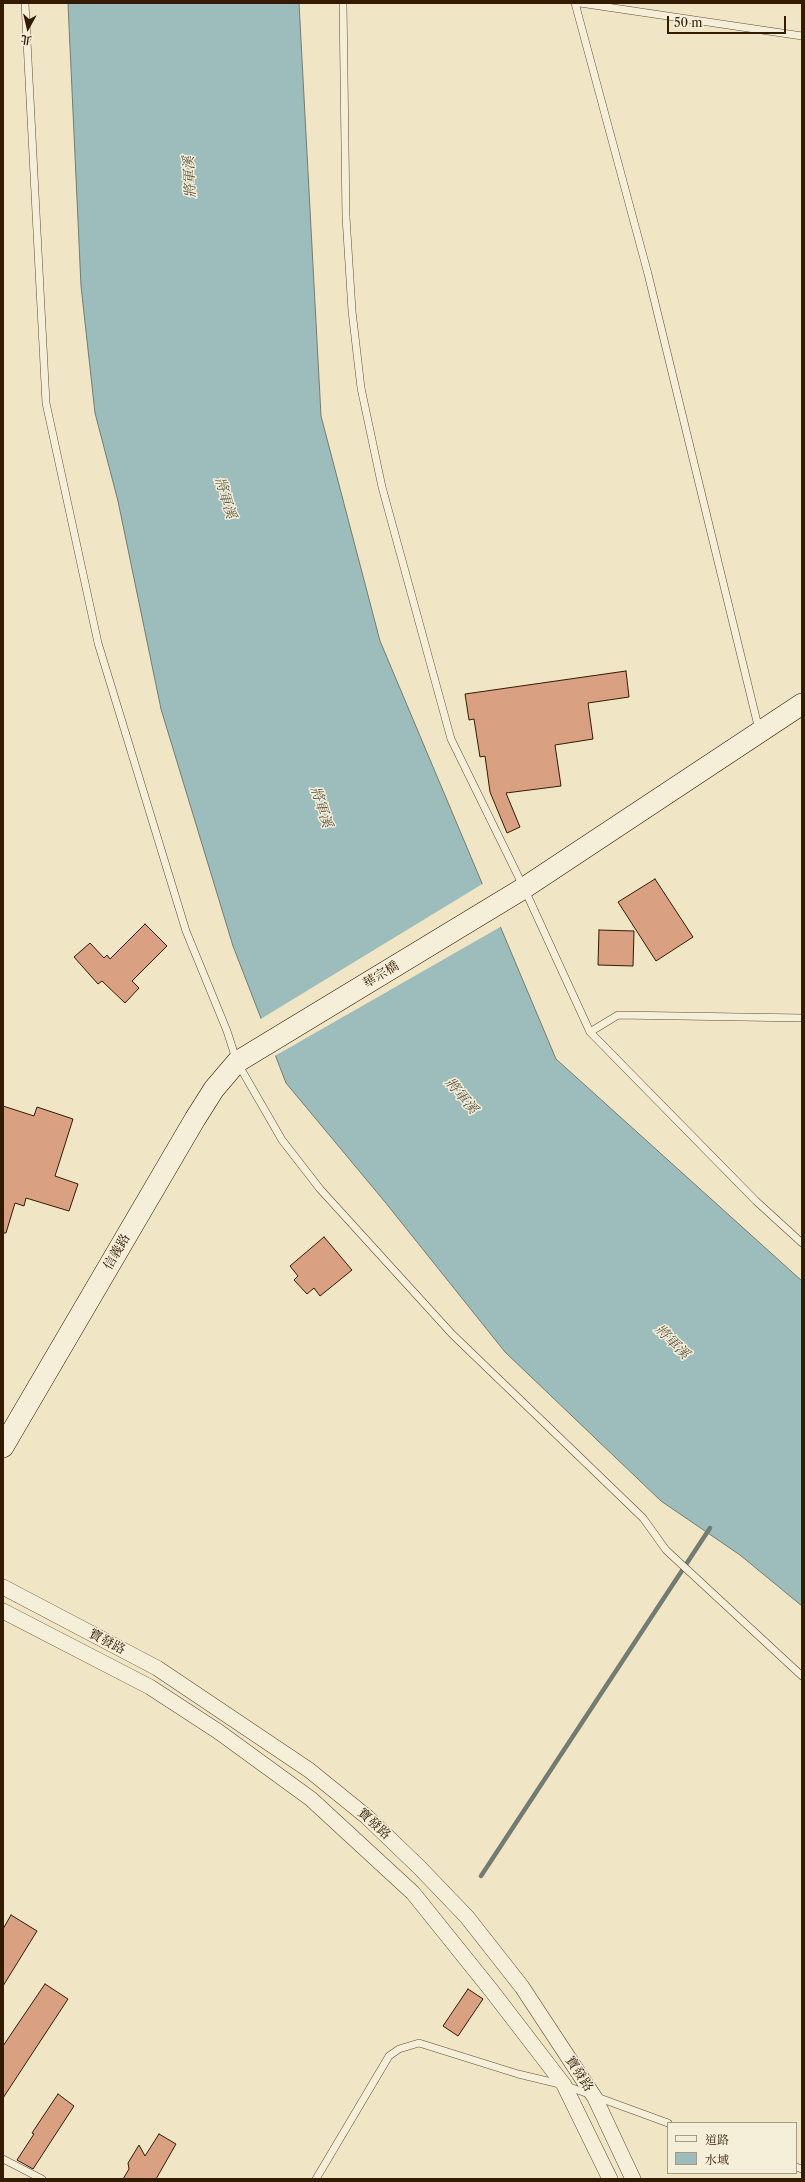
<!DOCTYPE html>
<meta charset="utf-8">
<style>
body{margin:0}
#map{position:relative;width:805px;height:2182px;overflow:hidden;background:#f0e5c5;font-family:"Libre Caslon Text","Noto Serif TC",serif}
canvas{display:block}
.frame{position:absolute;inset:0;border:4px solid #331b00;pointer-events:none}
.legend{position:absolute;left:667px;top:2122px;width:130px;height:52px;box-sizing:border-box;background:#f5eed9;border:1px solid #a79a82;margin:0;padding:5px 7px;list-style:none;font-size:12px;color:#331b00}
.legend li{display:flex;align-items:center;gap:8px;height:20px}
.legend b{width:20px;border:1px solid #a79a82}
.north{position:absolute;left:8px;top:8px;width:40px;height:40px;-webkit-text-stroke:3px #f5eed9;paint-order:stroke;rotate:188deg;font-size:11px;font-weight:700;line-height:16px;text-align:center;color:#331b00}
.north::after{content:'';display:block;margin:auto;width:14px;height:18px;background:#331b00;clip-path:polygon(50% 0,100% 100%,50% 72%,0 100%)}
.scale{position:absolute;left:667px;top:16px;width:119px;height:18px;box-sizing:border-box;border:2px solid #331b00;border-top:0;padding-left:5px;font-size:12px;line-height:14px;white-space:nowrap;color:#331b00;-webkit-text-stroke:3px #f5eed9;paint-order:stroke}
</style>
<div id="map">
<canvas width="805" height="2182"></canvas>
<div class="frame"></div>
<ul class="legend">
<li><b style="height:5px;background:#f5eed9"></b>道路</li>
<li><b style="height:11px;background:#9dbdbd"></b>水域</li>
</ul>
<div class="north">北</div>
<div class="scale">50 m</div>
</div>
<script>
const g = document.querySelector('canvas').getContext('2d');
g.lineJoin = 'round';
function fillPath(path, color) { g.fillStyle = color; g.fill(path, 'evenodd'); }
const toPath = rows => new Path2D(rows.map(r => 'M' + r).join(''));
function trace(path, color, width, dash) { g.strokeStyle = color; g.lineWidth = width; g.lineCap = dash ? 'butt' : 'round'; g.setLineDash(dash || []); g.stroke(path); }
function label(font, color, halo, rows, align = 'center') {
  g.font = font + ' "Libre Caslon Text","Noto Serif TC",serif'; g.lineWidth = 3; g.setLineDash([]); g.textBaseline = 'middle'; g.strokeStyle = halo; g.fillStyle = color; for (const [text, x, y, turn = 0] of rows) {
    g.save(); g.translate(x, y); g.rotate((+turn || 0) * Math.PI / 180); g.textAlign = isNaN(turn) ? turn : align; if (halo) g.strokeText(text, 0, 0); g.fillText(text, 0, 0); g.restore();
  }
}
const water = toPath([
 [68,3,299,3,321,416,380,641,556,1059,802,1281,802,1606,740,1555,661,1501,505,1352,385,1202,286,1083,233,946,161,709,118,501,95,413,81,286,68,3]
]);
fillPath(water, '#9dbdbd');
trace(water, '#737c71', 1);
fillPath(toPath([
 [484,883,502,926,273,1057,259,1020]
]), '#f0e5c5');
trace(toPath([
 [481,1876,710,1528]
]), '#737c71', 4.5);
const building = toPath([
 [626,671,629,697,588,703,593,739,555,745,561,786,506,793,520,827,507,833,490,792,485,756,480,757,474,719,469,720,465,694,626,671],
 [655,879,693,937,656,961,618,902,655,879],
 [145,924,167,946,132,981,139,988,125,1003,102,981,98,984,74,957,90,943,104,958,107,955,110,959,145,924],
 [599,930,634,931,633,966,598,965,599,930],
 [3,1106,34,1116,37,1107,73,1119,55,1176,78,1184,69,1211,26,1198,24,1206,15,1203,6,1233,3,1233,3,1106],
 [324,1237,352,1270,320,1296,314,1288,307,1294,294,1280,298,1276,290,1266,324,1237],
 [11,1915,37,1931,3,1986,3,1929,11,1915],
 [45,1984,68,1999,3,2098,3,2046,45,1984],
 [468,1989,483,1999,458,2036,443,2026,468,1989],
 [58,2094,74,2106,33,2169,17,2160,34,2134,32,2133,58,2094],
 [159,2134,176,2144,156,2179,123,2179,129,2169,128,2163,139,2145,145,2156,159,2134]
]);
fillPath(building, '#d9a082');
trace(building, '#331b00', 1);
const lane = toPath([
 [25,3,46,403,98,643,186,931,227,1031,237,1062,282,1140,320,1189,452,1334,643,1518,666,1550,802,1676],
 [343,3,346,217,352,311,361,388,382,487,451,739,524,888,590,1032,756,1201,802,1243],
 [575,3,648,274,759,730],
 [580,3,802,36],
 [590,1032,618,1015,802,1018],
 [3,2159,42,2179],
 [796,2167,802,2169],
 [316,2179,389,2056,399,2049,419,2043,518,2074,564,2085,668,2123]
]);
const street = toPath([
 [3,1587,157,1668,309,1770,367,1817,419,1867,467,1917,522,1987,595,2098,633,2179],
 [3,1611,150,1687,219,1732,311,1799,413,1893,491,1990,564,2085,610,2179]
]);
const secondary = toPath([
 [3,1447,195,1119,214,1089,237,1062,524,888,802,704]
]);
trace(lane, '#624e31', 8);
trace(street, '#624e31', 16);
trace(secondary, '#331b00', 22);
trace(lane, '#f5eed9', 7);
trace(street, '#f5eed9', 15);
trace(secondary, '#f5eed9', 21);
label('13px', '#331b00', '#f5eed9', [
 ["華宗橋",381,975,-31],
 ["信義路",117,1252,-60],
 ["寶發路",107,1642,28],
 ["寶發路",374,1824,42],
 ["寶發路",579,2074,57]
]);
label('italic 14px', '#585442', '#f5eed9', [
 ["將軍溪",190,177,-93],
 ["將軍溪",225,498,73],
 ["將軍溪",321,807,72],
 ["將軍溪",461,1096,50],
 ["將軍溪",672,1342,45]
]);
</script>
